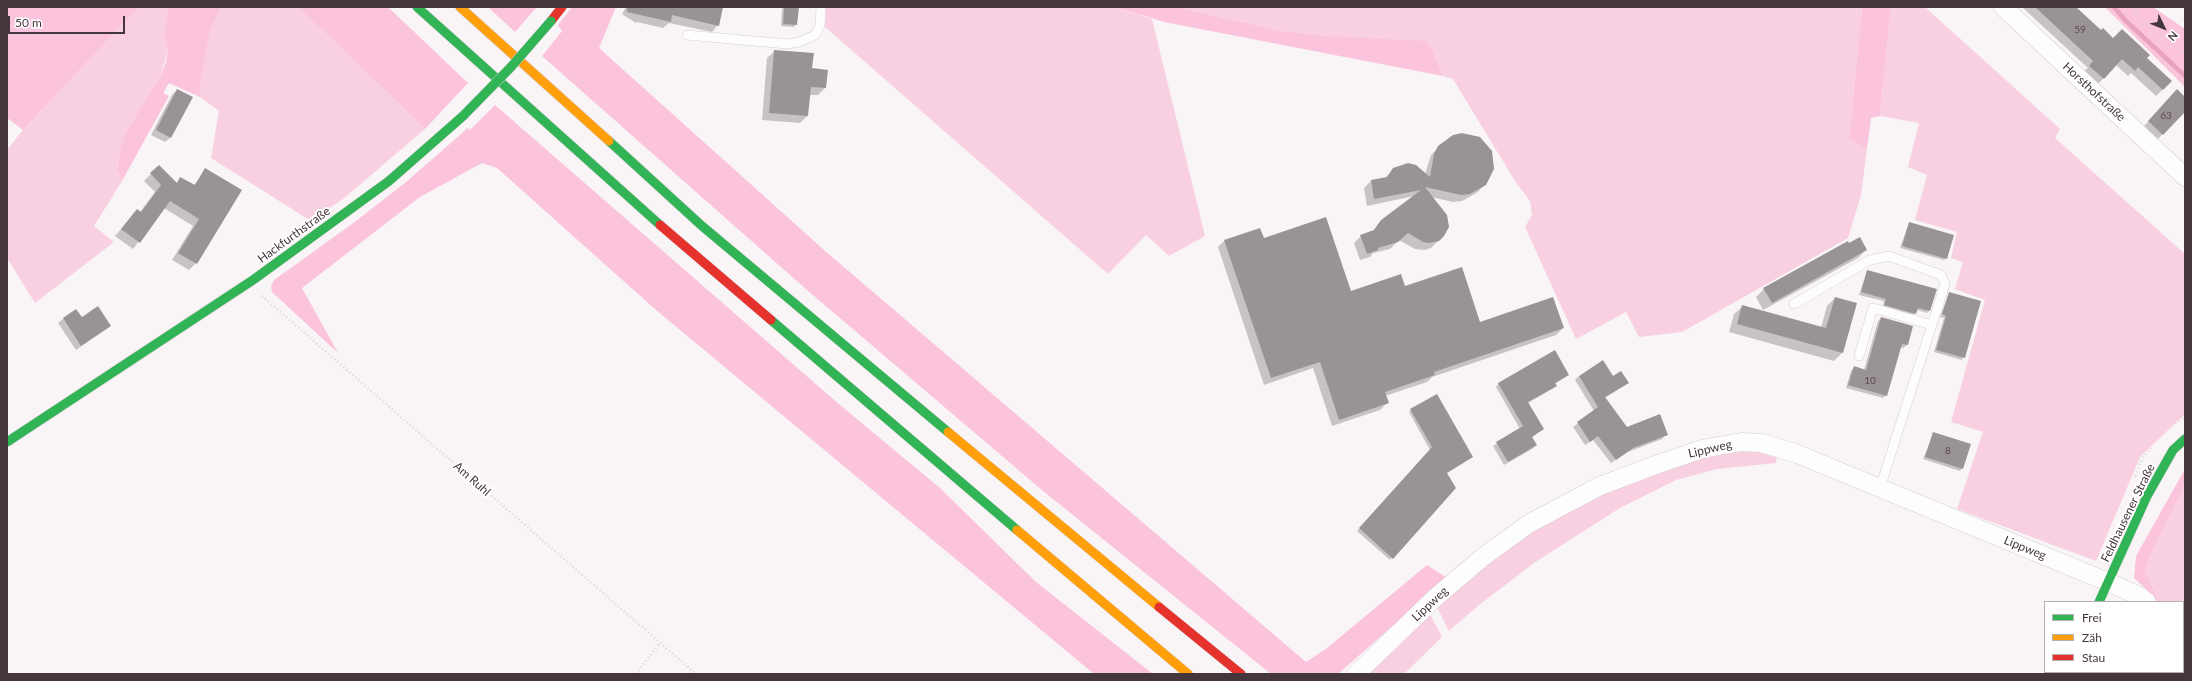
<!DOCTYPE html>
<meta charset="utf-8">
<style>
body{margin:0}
#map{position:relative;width:2192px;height:681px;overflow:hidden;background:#f9f4f6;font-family:Lato,sans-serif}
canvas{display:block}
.frame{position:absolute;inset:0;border:8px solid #44363b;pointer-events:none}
.legend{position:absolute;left:2044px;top:601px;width:140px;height:72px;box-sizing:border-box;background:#fff;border:1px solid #b4afb1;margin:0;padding:5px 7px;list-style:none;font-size:12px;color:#44363b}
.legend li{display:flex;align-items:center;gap:8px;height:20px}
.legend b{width:20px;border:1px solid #b4afb1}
.north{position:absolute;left:2144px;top:8px;width:40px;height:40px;-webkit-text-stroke:3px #fff;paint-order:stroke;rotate:133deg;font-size:11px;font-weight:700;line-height:16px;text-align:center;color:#44363b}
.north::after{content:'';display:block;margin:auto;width:14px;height:18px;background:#44363b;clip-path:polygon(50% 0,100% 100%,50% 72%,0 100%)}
.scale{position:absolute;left:8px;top:16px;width:117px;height:18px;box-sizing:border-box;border:2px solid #44363b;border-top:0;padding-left:5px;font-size:12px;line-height:14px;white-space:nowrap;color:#44363b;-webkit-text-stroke:3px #fff;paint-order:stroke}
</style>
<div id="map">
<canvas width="2192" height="681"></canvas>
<div class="frame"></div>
<ul class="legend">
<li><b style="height:5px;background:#30b455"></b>Frei</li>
<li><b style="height:5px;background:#ff9f0a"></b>Zäh</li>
<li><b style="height:5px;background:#e5322d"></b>Stau</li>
</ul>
<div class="north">N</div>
<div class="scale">50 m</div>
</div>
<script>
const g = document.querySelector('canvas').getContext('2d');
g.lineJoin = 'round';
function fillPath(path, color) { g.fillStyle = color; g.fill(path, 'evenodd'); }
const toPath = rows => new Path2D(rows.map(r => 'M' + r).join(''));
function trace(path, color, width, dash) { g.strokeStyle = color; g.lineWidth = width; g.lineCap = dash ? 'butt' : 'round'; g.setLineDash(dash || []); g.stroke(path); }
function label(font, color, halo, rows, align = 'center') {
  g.font = font + ' Lato,sans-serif'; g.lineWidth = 4; g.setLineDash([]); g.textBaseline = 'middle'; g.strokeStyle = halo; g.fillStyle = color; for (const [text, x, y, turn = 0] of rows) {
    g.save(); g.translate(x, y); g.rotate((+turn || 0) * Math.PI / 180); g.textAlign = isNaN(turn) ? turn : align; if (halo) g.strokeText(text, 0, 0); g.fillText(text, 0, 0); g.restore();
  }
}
fillPath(toPath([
 [139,7,168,7,164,36,168,51,160,77,120,150,117,170,122,181,94,226,114,242,35,303,7,258,7,150,23,130],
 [221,7,298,7,425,129,343,199,311,221,211,158,219,111,200,97,200,88,210,32],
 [826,7,1115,7,1152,19,1205,236,1169,256,1146,235,1108,274,825,27],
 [1178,7,1862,7,1849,139,1867,149,1861,195,1848,238,1682,332,1639,337,1626,312,1576,339,1525,227,1532,215,1530,201,1515,181,1453,79,1443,76,1433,50,1277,30],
 [1891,7,1925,7,2060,129,2055,138,2185,254,2185,414,2140,457,2096,561,1957,509,1983,432,1951,422,1985,300,1955,289,1963,262,1951,258,1957,232,1915,220,1927,175,1908,167,1919,123,1880,116],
 [1745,449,1777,453,1776,463,1717,469,1676,480,1620,508,1534,563,1479,605,1449,631,1438,609,1439,602,1512,543,1590,498,1708,454],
 [2185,485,2185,674,2156,674,2157,672,2183,672,2183,602,2159,602,2145,570,2155,545],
 [1429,612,1442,637,1404,674,1365,674]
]), '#f8d0e1');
fillPath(toPath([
 [7,7,139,7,23,130,7,118],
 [168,7,221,7,210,32,200,88,200,97,169,83,163,93,169,96,122,181,117,170,120,150,126,133,160,77,166,62,168,51,164,36],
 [298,7,388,7,468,83,425,129],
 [488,7,537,7,515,32],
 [572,7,616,7,599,48,824,250,1306,662,1327,648,1427,565,1447,578,1338,674,1271,674,1043,491,807,290,542,56,562,31,558,25],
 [1115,7,1178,7,1277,30,1326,36,1426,41,1433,50,1443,76,1164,22],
 [1862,7,1891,7,1880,116,1871,118,1867,149,1849,139],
 [2105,7,2153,7,2185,29,2185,87],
 [495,105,840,405,940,488,1036,582,1153,674,1094,674,656,310,497,168,482,163,420,197,302,288,338,353,272,292,271,286,274,280,352,224,406,182,468,128,470,130],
 [2185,469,2185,485,2155,545,2145,570,2159,602,2154,602,2145,588,2134,578,2136,556]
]), '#fcc4dc');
fillPath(toPath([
 [626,7,716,7,718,25,712,32,669,23,663,28,637,22,636,23,622,14],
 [784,7,789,7,796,24,794,27,781,26,782,9],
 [2022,7,2080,7,2077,9,2101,31,2145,58,2171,81,2156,96,2131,73,2128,76,2116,65,2097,85,2083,72,2088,68],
 [775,51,811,69,825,88,818,95,809,95,807,116,800,123,762,120,767,58],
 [177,90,171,137,165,142,151,135,172,95],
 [2172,96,2185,98,2185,110,2157,140,2143,127],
 [1471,135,1486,144,1491,151,1493,160,1490,177,1478,192,1462,201,1453,202,1431,197,1446,233,1431,248,1425,250,1415,249,1399,240,1390,249,1373,253,1370,257,1360,260,1354,243,1361,236,1372,232,1381,221,1414,196,1367,206,1364,188,1371,181,1385,178,1394,169,1425,174,1431,155,1439,147,1453,136],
 [159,166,176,183,181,178,193,186,206,170,196,263,189,270,172,260,193,226,164,208,133,249,115,236,137,210,140,212,155,192,144,181],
 [1909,223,1946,258,1944,260,1900,248],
 [1263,239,1350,292,1404,288,1480,324,1563,328,1556,335,1432,377,1427,382,1385,396,1387,403,1380,410,1332,426,1313,368,1264,385,1218,247,1225,240],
 [1849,244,1866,250,1858,258,1763,310,1756,297,1764,289],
 [1867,271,1929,311,1927,313,1917,310,1913,316,1883,307,1884,301,1859,295],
 [1949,293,1980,302,1962,360,1934,352,1944,318,1940,317],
 [1835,298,1856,304,1842,353,1834,361,1729,332,1734,314,1742,307,1821,328,1827,306],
 [64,318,82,318,110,326,76,350,58,323],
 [1881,318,1912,326,1907,345,1903,348,1900,347,1886,395,1883,398,1846,388,1851,371,1854,367,1864,370,1878,321],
 [1568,375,1555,384,1556,386,1552,389,1528,403,1543,429,1531,437,1536,445,1532,449,1504,465,1493,446,1520,429,1496,387,1499,383],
 [1579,376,1612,377,1628,383,1605,398,1627,428,1666,434,1662,439,1628,452,1611,463,1593,440,1585,445,1573,427,1594,411,1575,380],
 [1411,410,1472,457,1446,473,1455,488,1390,560,1357,531,1430,450,1409,412],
 [1933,434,1962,468,1960,471,1923,459]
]), '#0003');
trace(toPath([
 [2114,7,2125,20,2185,76]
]), '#e7a2c0', 4.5);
fillPath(toPath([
 [627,7,723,7,719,26,672,15,671,22,627,12],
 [784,7,799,7,797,25,783,24],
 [2035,7,2076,7,2101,30,2103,28,2113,38,2122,29,2150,55,2147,58,2172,81,2163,90,2138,67,2135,71,2122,59,2104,79,2089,66,2093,61],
 [774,50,814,53,812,68,828,70,826,88,811,87,808,116,769,113],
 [177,89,193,97,171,138,156,130],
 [2177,89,2185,97,2185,112,2163,135,2148,121],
 [1462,133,1480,137,1492,151,1494,169,1486,185,1470,194,1461,195,1425,187,1447,215,1449,227,1444,236,1439,241,1429,243,1423,242,1408,233,1398,242,1378,248,1378,250,1367,254,1360,235,1374,230,1381,220,1421,190,1374,199,1371,180,1387,177,1393,168,1408,163,1416,165,1430,177,1434,154,1438,146,1453,135],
 [159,165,177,183,180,177,195,185,205,168,242,190,197,264,178,253,199,219,170,201,140,243,121,229,137,209,141,212,161,185,150,173],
 [1326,217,1351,291,1401,274,1405,286,1462,267,1480,322,1553,297,1564,328,1434,372,1435,375,1385,392,1389,403,1339,420,1320,362,1271,378,1224,240,1260,228,1264,238],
 [1909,222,1954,235,1947,259,1902,246],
 [1860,237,1867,250,1772,303,1763,288,1848,241,1849,243],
 [1867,270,1937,289,1930,311,1918,308,1916,314,1884,305,1886,299,1861,292],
 [1949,292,1981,301,1965,358,1936,350,1946,316,1942,314],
 [1835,297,1857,303,1843,353,1737,324,1742,305,1826,328],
 [98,306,111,326,81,346,63,318,76,309,82,317],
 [1881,317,1913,326,1908,345,1902,344,1887,396,1848,385,1854,366,1866,370],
 [1555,350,1569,375,1555,383,1557,386,1528,402,1544,429,1532,437,1537,445,1508,462,1496,442,1523,426,1498,383],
 [1603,360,1613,376,1621,371,1629,383,1605,397,1627,427,1660,414,1668,435,1633,448,1616,460,1598,436,1590,442,1577,422,1598,407,1579,376],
 [1437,394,1473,457,1447,473,1456,488,1393,559,1359,528,1432,447,1410,409],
 [1933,432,1971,444,1963,469,1925,457]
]), '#9a9396');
const lane = toPath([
 [687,35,787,44,799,42,815,35,820,26,821,7],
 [1794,304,1870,260,1889,256,1941,275,1945,284,1880,488],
 [1859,356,1873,308,1932,325]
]);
const street = toPath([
 [2003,7,2185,177],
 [1356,674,1436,597,1483,557,1530,523,1600,486,1650,467,1702,449,1741,442,1761,443,1795,453,2108,582,2139,596,2147,602],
 [2140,674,2141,672]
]);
const fast = toPath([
 [417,7,660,225],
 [609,141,702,226,948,432],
 [771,320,1017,530],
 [7,442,253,280,389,181,463,116],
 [2099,602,2147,496,2173,450,2185,439],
 [2068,672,2068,674]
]);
const slow = toPath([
 [460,7,609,141],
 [948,432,1159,607],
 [1017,530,1188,674]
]);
const jam = toPath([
 [551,21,562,7],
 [660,225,771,320],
 [1159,607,1241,674]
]);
trace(lane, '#d8ced2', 10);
trace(street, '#d8ced2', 19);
trace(fast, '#d8ced2', 10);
trace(slow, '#d8ced2', 10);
trace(jam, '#d8ced2', 10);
trace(toPath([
 [2134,7,2137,16,2185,54],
 [262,296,696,674],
 [2179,421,2185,416],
 [2135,476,2143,457,2151,448],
 [636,674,660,643]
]), '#d8d4d5', 2.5, [1, 3]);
trace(lane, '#fefdfe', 9);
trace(street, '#fefdfe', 18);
trace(fast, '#30b455', 9);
trace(slow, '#ff9f0a', 9);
trace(jam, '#e5322d', 9);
const fastBridge = toPath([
 [463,116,511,67,551,21]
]);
trace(fastBridge, '#d8ced2', 10, []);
trace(fastBridge, '#30b455', 9);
label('10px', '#5a4d52', null, [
 ["59",2080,30],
 ["63",2166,116],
 ["10",1870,381],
 ["8",1948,451]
]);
label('12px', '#44363b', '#fff', [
 ["Horsthofstraße",2094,92,43],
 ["Hackfurthstraße",294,235,-36],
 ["Lippweg",1710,449,-13],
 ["Am Ruhl",472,479,41],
 ["Feldhausener Straße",2128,513,-64],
 ["Lippweg",2025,548,22],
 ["Lippweg",1430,604,-43]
]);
</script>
